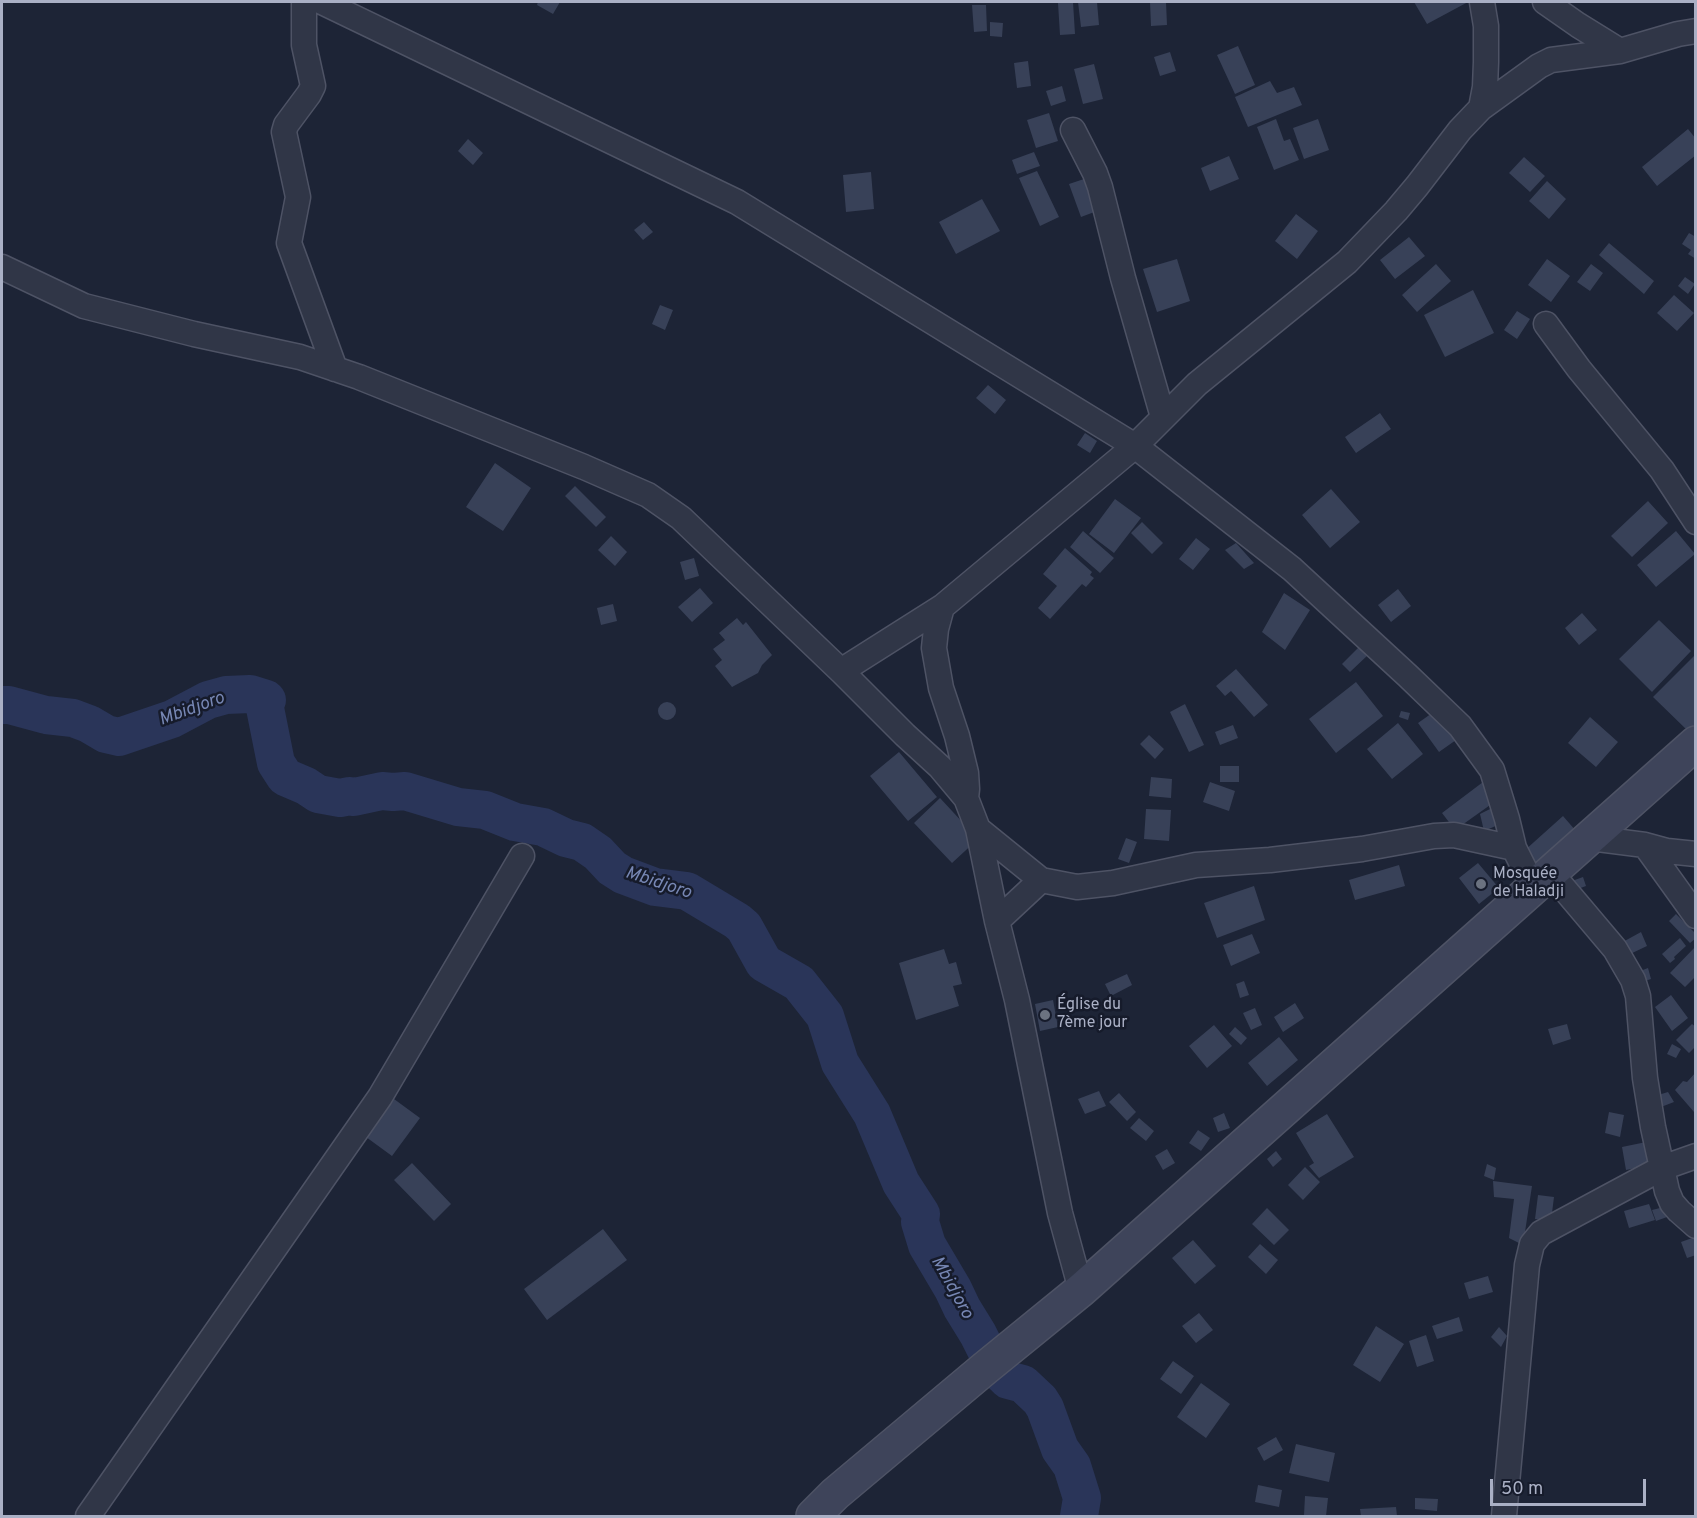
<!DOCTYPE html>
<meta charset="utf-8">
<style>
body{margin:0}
#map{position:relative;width:1697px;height:1518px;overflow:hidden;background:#1d2436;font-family:Overpass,sans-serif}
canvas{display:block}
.frame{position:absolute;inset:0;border:3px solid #aab0c5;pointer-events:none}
.scale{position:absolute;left:1490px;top:1479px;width:156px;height:27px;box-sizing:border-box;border:3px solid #aab0c5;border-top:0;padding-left:8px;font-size:18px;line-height:21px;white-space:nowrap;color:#aab0c5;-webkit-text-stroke:4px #161b2b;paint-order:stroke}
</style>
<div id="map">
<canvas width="1697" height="1518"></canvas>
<div class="frame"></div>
<div class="scale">50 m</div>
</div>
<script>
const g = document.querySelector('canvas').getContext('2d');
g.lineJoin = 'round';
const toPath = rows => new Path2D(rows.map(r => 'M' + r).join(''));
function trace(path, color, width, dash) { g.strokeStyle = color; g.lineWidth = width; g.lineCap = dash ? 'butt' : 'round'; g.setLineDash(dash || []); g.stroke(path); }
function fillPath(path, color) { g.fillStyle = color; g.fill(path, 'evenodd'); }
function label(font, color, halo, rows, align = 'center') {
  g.font = font + ' Overpass,sans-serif'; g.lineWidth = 5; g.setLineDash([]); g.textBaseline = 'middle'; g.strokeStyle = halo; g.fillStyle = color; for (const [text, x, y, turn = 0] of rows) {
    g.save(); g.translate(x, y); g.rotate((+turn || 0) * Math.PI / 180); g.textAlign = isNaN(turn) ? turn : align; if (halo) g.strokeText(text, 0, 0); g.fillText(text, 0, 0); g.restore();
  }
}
trace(toPath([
 [2,705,9,705,46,715,73,718,89,724,106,734,119,737,172,719,208,700,226,695,250,694,266,699,267,700,264,703,276,763,285,777,306,786,318,794,340,798,350,796,354,797,382,791,393,792,405,791,458,807,485,810,515,822,543,827,566,838,582,842,598,853,612,868,623,875,655,887,687,891,737,921,744,927,764,963,799,983,825,1016,840,1063,872,1114,901,1183,921,1214,920,1222,927,1245,953,1289,962,1308,978,1334,987,1352,997,1370,1005,1377,1008,1380,1023,1384,1040,1400,1045,1408,1060,1449,1072,1466,1082,1498,1079,1516]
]), '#2a3559', 38);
fillPath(toPath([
 [538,2,560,2,553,14,537,5],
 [1073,2,1075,34,1060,35,1058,3],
 [1078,2,1097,2,1099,25,1081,27],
 [1150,2,1166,2,1167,25,1151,26],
 [1414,2,1468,2,1427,24],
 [972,5,986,5,987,31,974,32],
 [990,22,1003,23,1002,37,990,36],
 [1238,46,1255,85,1235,94,1217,55],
 [1170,52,1176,71,1160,76,1154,57],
 [1028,61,1031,86,1017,88,1014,63],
 [1094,64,1103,99,1083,104,1074,69],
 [1270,81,1277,93,1294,87,1302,105,1248,127,1235,97],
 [1062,86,1066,101,1051,106,1046,91],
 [1049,113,1058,141,1036,148,1027,120],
 [1276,119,1284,141,1290,139,1299,160,1274,170,1257,127],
 [1318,119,1329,150,1304,159,1293,128],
 [1688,129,1696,139,1696,155,1657,186,1642,167],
 [468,139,483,153,473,165,458,151],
 [1034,152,1040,166,1017,174,1012,160],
 [1229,156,1239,179,1210,191,1201,168],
 [1524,157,1545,176,1530,192,1509,173],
 [1037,171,1059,217,1040,226,1019,178],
 [871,172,874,209,846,212,843,175],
 [1084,179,1097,211,1081,217,1069,184],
 [1547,181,1566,199,1549,219,1529,201],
 [982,199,1000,231,956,254,939,222],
 [1296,214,1318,231,1297,259,1275,241],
 [644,222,653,232,643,240,634,230],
 [1689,233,1696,237,1696,259,1688,254,1691,250,1682,244],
 [1409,237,1425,256,1395,279,1380,260],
 [1609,243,1654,281,1644,294,1599,255],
 [1177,259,1190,301,1157,312,1143,269],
 [1547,259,1570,276,1551,302,1528,285],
 [1436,264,1451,281,1417,312,1402,295],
 [1591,264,1603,273,1590,291,1577,282],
 [1685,277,1695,284,1688,294,1678,286],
 [1473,290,1494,333,1445,357,1424,315],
 [1674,295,1694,313,1677,331,1657,313],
 [660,305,673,310,665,330,652,324],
 [1517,311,1530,319,1517,339,1504,330],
 [988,385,1006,400,995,414,976,398],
 [1380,413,1391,429,1356,453,1345,437],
 [1085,433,1097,441,1090,453,1077,445],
 [495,463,531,488,503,531,466,507],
 [575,486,606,517,596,527,565,496],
 [1331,489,1360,522,1330,548,1302,515],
 [1115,499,1141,518,1114,553,1089,534],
 [1648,501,1668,523,1632,557,1611,536],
 [1142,522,1163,543,1152,554,1131,533],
 [1083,531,1114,558,1100,573,1070,547],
 [1676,531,1695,554,1656,587,1637,565],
 [611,536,627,552,615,566,598,550],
 [1196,538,1210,549,1193,570,1179,559],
 [1236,543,1254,563,1244,569,1225,550],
 [1065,548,1092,572,1090,575,1094,578,1086,587,1082,584,1050,619,1038,608,1057,586,1043,574],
 [694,558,699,576,685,580,680,562],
 [700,588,713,603,692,622,678,607],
 [1398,589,1411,606,1391,622,1378,605],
 [1284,593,1310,610,1285,650,1262,632],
 [613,604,617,621,601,625,597,608],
 [1582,613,1597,630,1579,645,1565,628],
 [737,618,743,625,746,622,772,655,762,665,758,673,732,687,715,666,722,660,713,649,725,640,719,633],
 [1659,620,1691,651,1652,692,1619,659],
 [1361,645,1369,654,1350,672,1342,664],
 [1696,654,1696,723,1688,731,1653,697],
 [1236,669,1268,705,1254,717,1231,691,1225,696,1216,686],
 [1356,682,1383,716,1336,753,1309,719],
 '658 711a9 9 0 1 1 18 0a9 9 0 1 1-18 0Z',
 [1185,704,1204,745,1189,752,1170,712],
 [1401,711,1410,713,1408,720,1399,717],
 [1435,711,1456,740,1439,752,1418,723],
 [1590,717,1618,742,1596,767,1568,743],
 [1398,723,1423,754,1392,779,1367,749],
 [1233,725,1238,738,1220,745,1215,732],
 [1149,735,1164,749,1155,759,1140,744],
 [899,752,937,797,908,821,870,776],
 [1220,766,1239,766,1239,782,1220,782],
 [1151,777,1172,779,1171,798,1149,796],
 [1210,782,1235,791,1229,811,1203,802],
 [1483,782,1493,803,1455,830,1442,813],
 [940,798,978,839,952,863,914,823],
 [1494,807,1498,825,1484,831,1480,814],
 [1146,809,1171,810,1169,841,1144,839],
 [1563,816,1576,831,1537,866,1524,851],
 [1126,838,1137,842,1129,863,1118,859],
 [1478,863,1499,888,1479,904,1459,878],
 [1399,865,1405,886,1355,900,1349,880],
 [1583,877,1586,886,1575,890,1572,881],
 [1254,886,1265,920,1217,938,1204,903],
 [1676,914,1696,934,1696,938,1690,943,1669,921],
 [1641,932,1647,946,1628,955,1621,943],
 [1252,934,1260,953,1231,966,1223,945],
 [1680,938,1686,946,1674,957,1675,959,1670,963,1662,954],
 [1696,946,1696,976,1685,987,1670,973],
 [944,949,949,964,956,962,962,984,953,986,959,1006,916,1020,899,963],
 [1648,968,1651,979,1639,983,1635,973],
 [1127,974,1132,985,1111,996,1105,984],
 [1244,981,1249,995,1240,998,1236,984],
 [1671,995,1688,1018,1672,1031,1655,1007],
 [1053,1000,1058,1027,1040,1031,1035,1004],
 [1295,1003,1304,1018,1283,1032,1274,1017],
 [1255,1008,1262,1025,1251,1030,1243,1013],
 [1567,1024,1571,1039,1553,1045,1548,1029],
 [1692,1024,1696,1027,1696,1046,1689,1053,1676,1040],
 [1214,1025,1232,1046,1207,1068,1189,1046],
 [1235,1027,1247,1038,1241,1045,1229,1034],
 [1279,1037,1298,1060,1267,1086,1248,1063],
 [1672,1044,1681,1049,1676,1058,1667,1054],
 [1696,1072,1696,1110,1694,1112,1675,1090,1683,1081,1687,1082],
 [1099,1091,1106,1106,1085,1114,1078,1099],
 [1668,1092,1674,1102,1661,1107,1655,1096],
 [1119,1093,1136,1112,1127,1121,1109,1102],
 [394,1099,420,1118,392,1156,366,1137],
 [1609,1112,1624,1115,1620,1137,1605,1133],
 [1224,1113,1230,1128,1218,1132,1213,1118],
 [1327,1114,1354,1157,1319,1178,1309,1166,1314,1163,1296,1133],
 [1139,1118,1154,1131,1146,1141,1130,1128],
 [1198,1130,1210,1138,1201,1151,1189,1143],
 [1651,1141,1656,1164,1626,1170,1622,1147],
 [1167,1149,1175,1163,1163,1170,1155,1156],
 [1276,1151,1282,1159,1273,1167,1267,1159],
 [412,1163,451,1204,434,1221,394,1180],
 [1487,1164,1496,1168,1494,1180,1484,1176],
 [1305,1167,1320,1182,1303,1200,1288,1185],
 [1493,1181,1532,1186,1523,1245,1509,1238,1514,1199,1494,1197],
 [1538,1195,1554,1197,1551,1221,1535,1219],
 [1649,1204,1655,1220,1629,1228,1624,1211],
 [1664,1207,1667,1217,1656,1221,1652,1210],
 [1267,1208,1289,1230,1274,1245,1252,1224],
 [603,1229,627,1260,547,1320,524,1289],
 [1695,1237,1696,1255,1687,1258,1681,1242],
 [1193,1240,1216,1266,1195,1284,1172,1258],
 [1260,1244,1278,1260,1266,1274,1248,1257],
 [1488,1276,1493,1292,1469,1299,1464,1283],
 [1199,1313,1213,1330,1196,1343,1182,1326],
 [1459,1317,1463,1331,1437,1339,1432,1326],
 [1376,1326,1404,1344,1380,1382,1353,1365],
 [1499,1327,1507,1336,1501,1347,1491,1337],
 [1426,1335,1434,1361,1417,1367,1409,1341],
 [1173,1361,1194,1376,1181,1394,1160,1379],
 [1201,1383,1230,1404,1206,1438,1177,1417],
 [1276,1437,1283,1450,1264,1461,1257,1448],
 [1296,1444,1335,1453,1329,1482,1289,1473],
 [1258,1485,1282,1490,1279,1507,1255,1502],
 [1305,1496,1328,1498,1326,1516,1304,1515],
 [1415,1498,1438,1499,1437,1511,1415,1509],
 [1396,1507,1397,1516,1361,1516,1360,1509]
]), '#384158');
const street = toPath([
 [304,2,304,45,313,86,309,94,286,125,284,132,298,197,289,243,335,369],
 [322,2,737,202,1135,446,1292,569,1408,676,1460,726,1492,770,1507,819,1514,848,1533,886],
 [1545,2,1578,25,1620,51],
 [1481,108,1485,87,1486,62,1486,26,1482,2],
 [1073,130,1095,173,1100,187,1123,278,1163,417],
 [2,267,84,306,194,334,300,357,359,377,584,467,648,495,681,518,841,671,905,735,940,767,966,798,978,829,997,921,1017,1000,1060,1213,1081,1290],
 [1546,324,1579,369,1662,470,1696,522],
 [942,607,936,629,934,648,941,688,957,736,966,773,967,789,966,798],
 [841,671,942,607,1135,446,1197,384,1347,262,1396,211,1417,186,1460,130,1481,108,1539,66,1551,60,1620,51,1678,34,1696,31],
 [978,829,1041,880,1077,887,1113,883,1196,865,1270,860,1362,849,1434,836,1454,835,1514,848],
 [1590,838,1645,845,1667,851,1696,854],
 [1645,845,1696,916],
 [1550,872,1615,949,1633,980,1638,996,1645,1078,1653,1127,1667,1191,1672,1203,1679,1211,1696,1226],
 [997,921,1041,880],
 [88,1516,380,1097,522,856],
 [1504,1516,1527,1265,1532,1244,1541,1233,1662,1168,1696,1156]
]);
const secondary = toPath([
 [813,1516,835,1494,984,1369,1081,1290,1696,743]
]);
trace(street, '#4e5365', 27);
trace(secondary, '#4e5365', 36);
trace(street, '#303647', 24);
trace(secondary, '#3e445a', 33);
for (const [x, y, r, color] of [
 [1481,884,6,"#6b7280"],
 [1045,1015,6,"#6b7280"]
]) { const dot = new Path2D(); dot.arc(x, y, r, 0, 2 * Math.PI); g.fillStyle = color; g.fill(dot); trace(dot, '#161b2b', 2); }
label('16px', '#aab0c5', '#161b2b', [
 ["Mosquée",1493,875],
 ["de Haladji",1493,893],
 ["Église du",1057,1006],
 ["7ème jour",1057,1024]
], 'left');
label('italic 18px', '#7787b4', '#161b2b', [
 ["Mbidjoro",192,710,-20],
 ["Mbidjoro",658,884,18],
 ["Mbidjoro",951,1288,61]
]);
</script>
